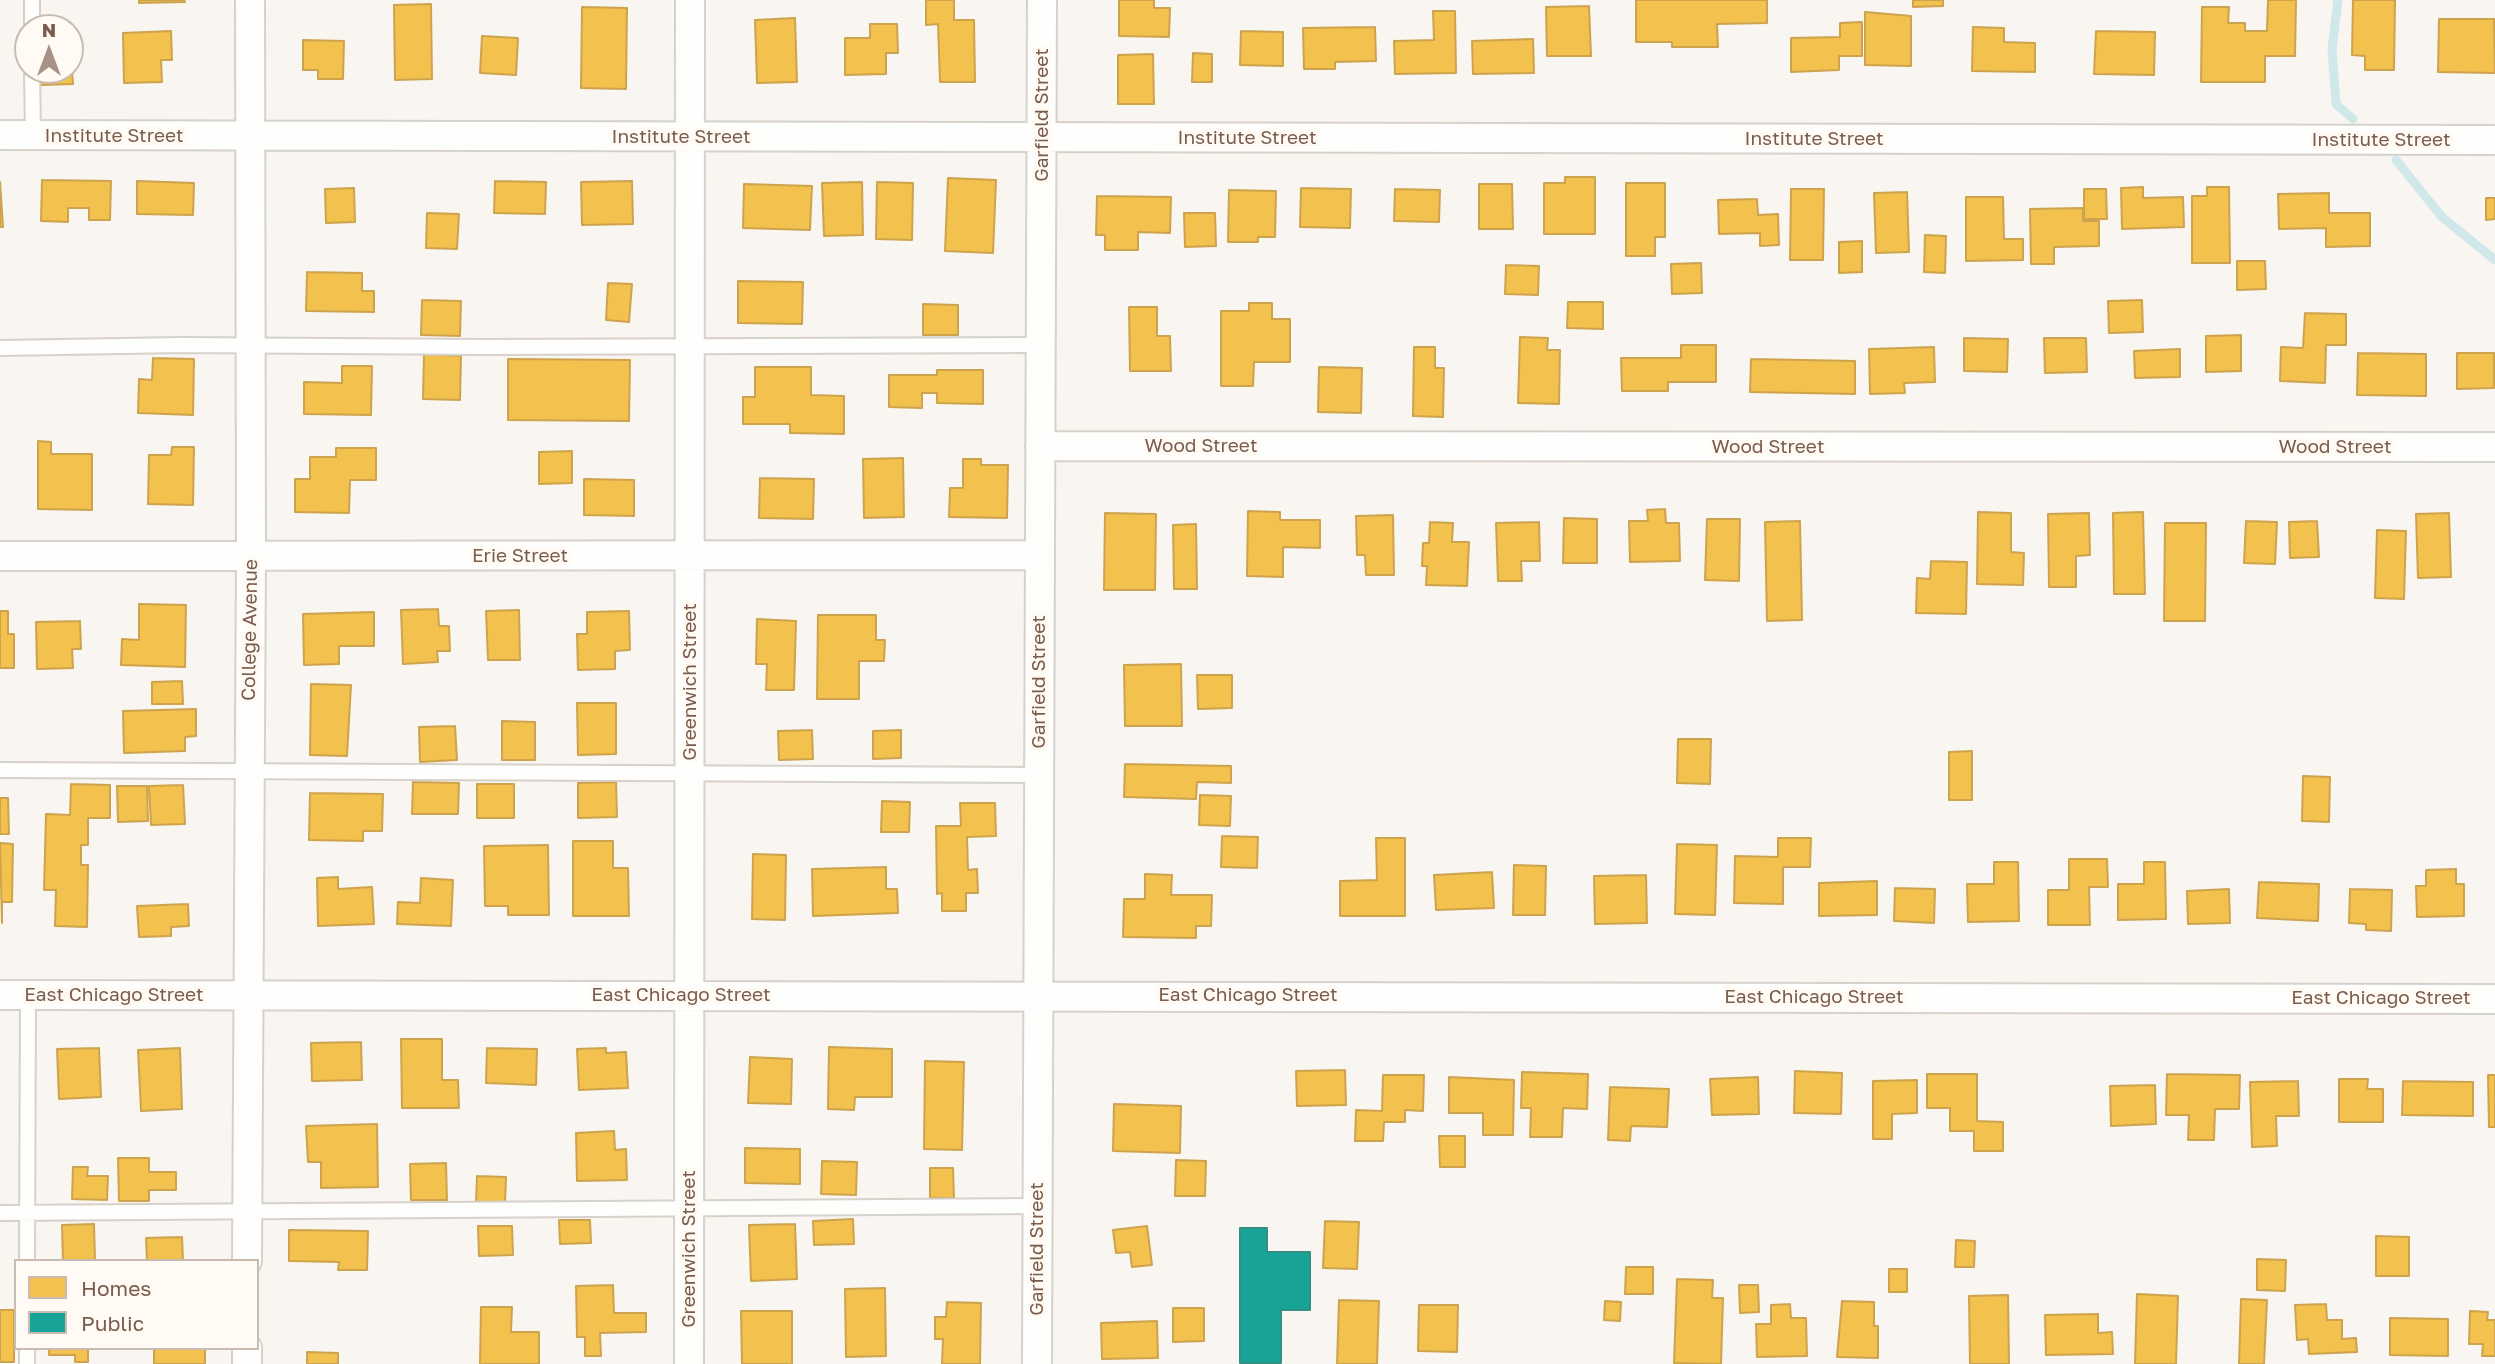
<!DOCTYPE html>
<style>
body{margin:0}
#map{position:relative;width:2495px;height:1364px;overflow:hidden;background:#f9f5f0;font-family:"Golos Text",sans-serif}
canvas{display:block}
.legend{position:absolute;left:14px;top:1259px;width:245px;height:91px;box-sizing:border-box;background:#fffaf3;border:2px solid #cabbb1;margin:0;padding:9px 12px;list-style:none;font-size:21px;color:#7a5c4d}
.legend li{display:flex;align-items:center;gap:14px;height:35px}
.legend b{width:35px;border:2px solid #cabbb1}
.north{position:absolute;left:14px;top:14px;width:70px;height:70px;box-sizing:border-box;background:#fffaf3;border:2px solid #cabbb1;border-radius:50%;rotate:0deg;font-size:19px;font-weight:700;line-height:28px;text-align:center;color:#7a5c4d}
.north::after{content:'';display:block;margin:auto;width:24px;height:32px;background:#a69286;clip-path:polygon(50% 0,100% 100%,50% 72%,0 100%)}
</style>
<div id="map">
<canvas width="2495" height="1364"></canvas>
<ul class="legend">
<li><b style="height:19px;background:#f2c14e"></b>Homes</li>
<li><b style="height:19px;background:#17a398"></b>Public</li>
</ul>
<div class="north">N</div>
</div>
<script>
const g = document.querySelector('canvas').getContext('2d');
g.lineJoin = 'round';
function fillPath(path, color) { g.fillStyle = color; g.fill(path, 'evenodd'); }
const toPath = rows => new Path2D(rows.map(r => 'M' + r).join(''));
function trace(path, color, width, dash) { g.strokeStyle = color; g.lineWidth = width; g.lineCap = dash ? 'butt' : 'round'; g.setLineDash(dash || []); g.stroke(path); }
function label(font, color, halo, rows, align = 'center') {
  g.font = font + ' "Golos Text",sans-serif'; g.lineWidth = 7; g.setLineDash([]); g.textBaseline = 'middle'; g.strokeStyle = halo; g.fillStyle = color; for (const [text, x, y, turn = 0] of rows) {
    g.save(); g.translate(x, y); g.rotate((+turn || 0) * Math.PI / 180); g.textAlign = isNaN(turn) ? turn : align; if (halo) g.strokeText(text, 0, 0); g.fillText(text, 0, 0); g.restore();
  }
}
const homes = toPath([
 [139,0,184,0,185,2,139,3,139,0],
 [926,0,954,0,954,20,974,20,975,82,940,82,938,24,926,25,926,0],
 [1119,0,1154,0,1154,8,1170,8,1169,37,1119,36,1119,0],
 [1636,0,1767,0,1767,23,1717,24,1718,47,1672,47,1672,42,1636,42,1636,0],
 [1913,0,1943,0,1943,6,1913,7,1913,0],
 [2268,0,2296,0,2295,56,2265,56,2265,82,2201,82,2202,7,2229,7,2228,23,2245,23,2245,31,2267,31,2268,0],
 [2353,0,2395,0,2394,70,2365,70,2365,56,2352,55,2353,0],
 [431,4,432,79,395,80,394,5,431,4],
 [1589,6,1591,56,1547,56,1546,7,1589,6],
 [582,7,627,8,626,89,581,88,582,7],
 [1433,11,1455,11,1456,73,1395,74,1394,41,1434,40,1433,11],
 [1865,12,1911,16,1911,66,1865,65,1865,12],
 [795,18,797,82,757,83,755,20,795,18],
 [2439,19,2494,19,2495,73,2438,72,2439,19],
 [1862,22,1862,56,1839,56,1839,70,1791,72,1791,38,1840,37,1840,23,1862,22],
 [870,24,897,24,898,53,886,53,886,74,845,75,845,38,870,38,870,24],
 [1375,27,1376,61,1335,62,1335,69,1304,69,1303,28,1375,27],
 [1973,27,2004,28,2004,42,2035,43,2035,72,1972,71,1973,27],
 [171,31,172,60,161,60,162,82,124,83,123,33,171,31],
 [1241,31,1283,32,1283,66,1240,65,1241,31],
 [2096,31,2155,32,2154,75,2094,74,2096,31],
 [482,36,518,38,516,75,480,73,482,36],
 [1533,39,1534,73,1473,74,1472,41,1533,39],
 [303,40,344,41,343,79,318,79,318,70,303,70,303,40],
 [70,44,73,84,40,85,40,70,70,70,70,44],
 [1193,53,1212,54,1212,82,1192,82,1193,53],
 [1153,54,1154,104,1118,104,1118,55,1153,54],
 [1565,177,1595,177,1595,234,1544,234,1544,183,1565,183,1565,177],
 [948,178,996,180,993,253,945,251,948,178],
 [42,180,111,181,110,220,89,220,89,208,68,208,68,222,41,221,42,180],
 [137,181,194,183,193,215,137,214,137,181],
 [495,181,546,182,545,214,494,213,495,181],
 [632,181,633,224,582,225,581,182,632,181],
 [0,182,3,227,0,227,0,182],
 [862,182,863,235,824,236,822,183,862,182],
 [877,182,913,183,912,240,876,239,877,182],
 [1626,183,1665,183,1665,237,1655,237,1655,256,1626,256,1626,183],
 [744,184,812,186,810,230,743,228,744,184],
 [1479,184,1512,184,1513,229,1479,229,1479,184],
 [2143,187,2143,198,2183,197,2184,227,2122,229,2121,188,2143,187],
 [2207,187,2229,187,2230,263,2192,263,2192,196,2207,196,2207,187],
 [354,188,355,222,326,223,325,189,354,188],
 [1301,188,1351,189,1350,228,1300,227,1301,188],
 [1395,189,1440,190,1439,222,1394,221,1395,189],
 [1791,189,1824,189,1823,260,1790,260,1791,189],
 [2084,189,2106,189,2107,219,2084,219,2084,189],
 [1229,190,1276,191,1275,237,1258,237,1258,242,1228,242,1229,190],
 [1907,192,1909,252,1876,253,1874,193,1907,192],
 [2329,193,2329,213,2370,213,2370,246,2326,247,2326,228,2279,229,2278,194,2329,193],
 [1097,196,1171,197,1170,233,1138,232,1138,250,1105,250,1105,235,1096,235,1097,196],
 [1966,197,2003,197,2004,239,2023,239,2023,260,1966,261,1966,197],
 [2486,198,2495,198,2495,219,2486,220,2486,198],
 [1757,199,1758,215,1778,214,1779,245,1760,246,1760,233,1719,234,1718,200,1757,199],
 [2083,208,2083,221,2099,221,2099,246,2054,247,2054,264,2031,264,2030,209,2083,208],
 [427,213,459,214,457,249,426,248,427,213],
 [1184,213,1215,213,1216,246,1185,247,1184,213],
 [1925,235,1946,236,1945,273,1924,272,1925,235],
 [1862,241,1862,272,1839,273,1839,242,1862,241],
 [2237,261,2265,261,2266,289,2237,290,2237,261],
 [1701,263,1702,293,1672,294,1671,264,1701,263],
 [1506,265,1539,266,1538,295,1505,294,1506,265],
 [307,272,362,273,362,291,374,291,374,312,306,311,307,272],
 [738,281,803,282,802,324,738,323,738,281],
 [608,283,632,284,629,322,606,320,608,283],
 [422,300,461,301,460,336,421,335,422,300],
 [2142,300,2143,332,2109,333,2108,301,2142,300],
 [1568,302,1603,302,1603,329,1567,328,1568,302],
 [1249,303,1272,303,1272,319,1290,319,1290,362,1254,362,1253,386,1221,386,1221,311,1249,311,1249,303],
 [923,304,958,305,958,335,923,335,923,304],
 [1129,307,1157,307,1157,336,1170,336,1171,371,1130,371,1129,307],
 [2305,313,2346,314,2346,345,2326,345,2325,383,2280,381,2281,347,2303,348,2305,313],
 [2241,335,2241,371,2206,372,2206,336,2241,335],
 [1520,337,1548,338,1547,350,1560,350,1559,404,1518,403,1520,337],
 [1964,338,2008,339,2007,372,1964,371,1964,338],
 [2044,338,2086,338,2087,372,2045,373,2044,338],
 [1681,345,1716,345,1716,382,1668,382,1668,391,1622,391,1621,358,1681,358,1681,345],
 [1414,347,1435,347,1435,368,1444,368,1443,417,1413,416,1414,347],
 [1934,347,1935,382,1904,383,1905,393,1870,394,1869,349,1934,347],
 [2180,349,2180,377,2135,378,2134,351,2180,349],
 [2358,353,2426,354,2426,396,2357,395,2358,353],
 [2457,353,2494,353,2494,388,2457,389,2457,353],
 [424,354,461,356,460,400,423,399,424,354],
 [153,358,194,359,193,415,138,413,139,379,152,380,153,358],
 [508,359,630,360,629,421,508,420,508,359],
 [1751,359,1855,361,1855,394,1750,392,1751,359],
 [342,366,372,366,371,415,304,414,304,382,342,383,342,366],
 [755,367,811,367,811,395,844,396,844,434,790,433,790,424,743,424,743,397,755,397,755,367],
 [1319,367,1362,368,1361,413,1318,412,1319,367],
 [937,370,983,370,983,404,937,403,937,393,922,393,922,408,889,407,889,375,937,375,937,370],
 [38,441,51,442,51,454,92,454,92,510,38,509,38,441],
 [172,447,194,447,193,505,148,504,149,455,171,455,172,447],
 [336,448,376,448,376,480,350,480,349,513,295,512,295,479,310,479,310,457,336,457,336,448],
 [572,451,572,483,539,484,539,452,572,451],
 [903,458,904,517,864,518,863,459,903,458],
 [963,459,981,459,981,465,1008,465,1007,518,949,517,950,488,963,488,963,459],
 [760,478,814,479,813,519,759,518,760,478],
 [584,479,634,480,634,516,584,515,584,479],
 [1665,509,1666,523,1679,523,1680,561,1630,562,1629,521,1648,521,1647,510,1665,509],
 [1248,511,1280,512,1280,520,1320,520,1320,548,1283,547,1283,577,1247,576,1248,511],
 [1978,512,2011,513,2011,552,2024,553,2023,585,1977,584,1978,512],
 [2143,512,2145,594,2114,594,2113,513,2143,512],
 [1105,513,1156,514,1155,590,1104,590,1105,513],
 [2089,513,2090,555,2076,556,2076,587,2049,587,2048,514,2089,513],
 [2449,513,2451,577,2418,578,2416,514,2449,513],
 [1393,515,1394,575,1366,575,1365,555,1357,555,1356,516,1393,515],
 [1564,518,1597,519,1597,563,1563,563,1564,518],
 [1707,519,1740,519,1739,581,1705,580,1707,519],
 [1800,521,1802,620,1767,621,1765,522,1800,521],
 [2246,521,2277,522,2275,564,2244,563,2246,521],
 [2317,521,2319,557,2290,558,2289,522,2317,521],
 [1430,522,1453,523,1452,542,1469,542,1467,586,1426,585,1427,566,1422,566,1423,543,1429,543,1430,522],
 [1539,522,1540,561,1521,561,1522,581,1498,581,1496,523,1539,522],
 [2165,523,2206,523,2205,621,2164,621,2165,523],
 [1196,524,1197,589,1174,589,1173,525,1196,524],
 [2377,530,2406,531,2404,599,2375,598,2377,530],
 [1931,561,1967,562,1966,614,1916,613,1917,578,1930,579,1931,561],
 [139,604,186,605,185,667,121,665,122,639,139,640,139,604],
 [438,609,439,626,449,626,450,651,437,651,438,662,403,664,401,610,438,609],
 [519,610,520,660,488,660,486,611,519,610],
 [0,611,8,611,8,634,14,634,14,668,0,668,0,611],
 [629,611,630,650,615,651,615,669,578,670,577,634,587,634,587,612,629,611],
 [374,612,374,646,339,646,339,664,304,665,303,614,374,612],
 [818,615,876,615,876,640,885,640,884,661,859,661,859,699,817,699,818,615],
 [757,619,796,621,794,690,766,690,767,664,756,664,757,619],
 [80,621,81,649,72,649,73,668,37,669,36,622,80,621],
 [1181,664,1182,726,1125,726,1124,665,1181,664],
 [1197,675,1232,675,1232,708,1198,709,1197,675],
 [182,681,183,704,152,704,152,682,182,681],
 [311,684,351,685,347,756,310,755,311,684],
 [577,703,616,703,616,754,578,755,577,703],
 [196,709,196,736,185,737,185,751,124,753,123,711,196,709],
 [502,721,535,722,535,760,502,760,502,721],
 [455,726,457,760,420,762,419,727,455,726],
 [812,730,813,759,779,760,778,731,812,730],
 [901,730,901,758,873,759,873,731,901,730],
 [1678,739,1711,739,1710,784,1677,783,1678,739],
 [1972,751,1972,800,1949,800,1949,752,1972,751],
 [1125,764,1231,766,1231,783,1197,782,1196,799,1124,797,1125,764],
 [2303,776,2330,777,2329,822,2302,821,2303,776],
 [413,782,459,783,458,814,412,814,413,782],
 [616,782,617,817,578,818,578,783,616,782],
 [71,784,110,785,110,818,88,818,88,845,81,845,81,865,88,865,87,927,55,926,56,890,44,890,46,814,70,815,71,784],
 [477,784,514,784,514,818,477,818,477,784],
 [183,785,185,824,151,825,149,786,183,785],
 [117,786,147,786,148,821,118,822,117,786],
 [310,793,383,794,382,831,363,831,363,841,309,840,310,793],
 [1200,795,1231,796,1230,826,1199,825,1200,795],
 [0,798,8,798,9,834,0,834,0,798],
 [882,801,910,802,909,832,881,832,882,801],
 [960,803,995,803,996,836,967,837,968,870,977,869,978,893,966,893,966,911,942,911,942,893,937,894,936,826,961,826,960,803],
 [1222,836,1258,837,1257,868,1221,867,1222,836],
 [1376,838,1405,838,1405,916,1340,916,1340,881,1377,880,1376,838],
 [1778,838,1811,838,1810,867,1783,867,1783,904,1734,903,1735,856,1778,857,1778,838],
 [573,841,613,841,613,868,628,868,629,916,573,916,573,841],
 [0,843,13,844,12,902,2,902,2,923,0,843],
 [1677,844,1717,845,1715,915,1675,914,1677,844],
 [548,845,549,915,508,915,508,906,485,906,484,846,548,845],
 [753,854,786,855,785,920,752,919,753,854],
 [2069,859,2107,859,2108,887,2089,887,2090,925,2048,925,2048,890,2069,890,2069,859],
 [1994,862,2018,862,2019,921,1968,922,1967,884,1994,884,1994,862],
 [2144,862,2165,862,2166,919,2118,920,2118,884,2144,884,2144,862],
 [1514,865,1546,866,1545,915,1513,915,1514,865],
 [886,867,886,889,897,889,898,913,813,916,812,869,886,867],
 [2456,869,2456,884,2464,884,2464,916,2417,917,2416,886,2426,886,2426,870,2456,869],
 [1492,872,1494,908,1436,910,1434,875,1492,872],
 [1145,874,1172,875,1171,895,1212,895,1211,926,1196,926,1196,938,1123,937,1124,899,1145,899,1145,874],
 [1646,875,1647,923,1595,924,1594,876,1646,875],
 [338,877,338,889,372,887,374,924,318,926,317,878,338,877],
 [421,878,453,880,451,926,397,924,398,902,420,903,421,878],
 [1877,881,1877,915,1819,916,1819,883,1877,881],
 [2259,882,2319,884,2318,921,2257,918,2259,882],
 [1895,888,1935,889,1934,923,1894,921,1895,888],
 [2229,889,2230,923,2188,924,2187,891,2229,889],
 [2350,889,2392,890,2391,931,2366,930,2366,924,2349,923,2350,889],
 [188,904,189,926,171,927,171,936,139,937,137,906,188,904],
 [401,1039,442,1039,442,1080,458,1080,459,1108,402,1108,401,1039],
 [361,1042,362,1080,312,1081,311,1043,361,1042],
 [829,1047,892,1049,892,1097,855,1097,854,1110,828,1109,829,1047],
 [99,1048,101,1097,59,1099,57,1049,99,1048],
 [180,1048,182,1109,141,1111,138,1050,180,1048],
 [487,1048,537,1049,536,1085,486,1083,487,1048],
 [606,1048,606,1053,626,1052,628,1088,579,1090,577,1049,606,1048],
 [750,1057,792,1059,791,1104,748,1103,750,1057],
 [925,1061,964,1062,962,1150,924,1149,925,1061],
 [1345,1070,1346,1105,1297,1106,1296,1071,1345,1070],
 [1795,1071,1842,1073,1841,1114,1794,1113,1795,1071],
 [1522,1072,1588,1074,1587,1109,1563,1108,1562,1137,1530,1137,1531,1108,1521,1108,1522,1072],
 [1927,1074,1977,1074,1977,1121,2003,1122,2003,1151,1974,1151,1974,1131,1950,1131,1950,1108,1927,1108,1927,1074],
 [2167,1074,2240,1075,2239,1109,2215,1109,2214,1140,2188,1140,2189,1115,2166,1115,2167,1074],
 [1383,1075,1424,1075,1423,1111,1405,1110,1405,1122,1384,1122,1383,1141,1355,1141,1356,1110,1382,1111,1383,1075],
 [2488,1075,2495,1075,2495,1127,2489,1127,2488,1075],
 [1449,1077,1514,1080,1513,1135,1483,1135,1483,1113,1449,1113,1449,1077],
 [1758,1077,1759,1114,1712,1115,1710,1079,1758,1077],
 [2339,1079,2368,1079,2367,1089,2383,1089,2383,1122,2339,1122,2339,1079],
 [1917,1080,1917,1113,1892,1114,1892,1139,1873,1139,1873,1081,1917,1080],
 [2298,1081,2299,1116,2276,1116,2277,1146,2252,1147,2250,1082,2298,1081],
 [2403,1081,2473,1082,2473,1116,2402,1115,2403,1081],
 [2155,1085,2156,1124,2111,1126,2110,1086,2155,1085],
 [1610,1087,1669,1089,1667,1127,1631,1126,1630,1141,1608,1140,1610,1087],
 [1114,1104,1181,1106,1180,1153,1113,1151,1114,1104],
 [377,1124,378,1187,321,1188,321,1162,308,1162,306,1126,377,1124],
 [614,1131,615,1150,626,1149,627,1180,577,1181,576,1133,614,1131],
 [1439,1136,1465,1136,1465,1167,1440,1167,1439,1136],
 [745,1148,800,1149,800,1184,745,1183,745,1148],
 [118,1158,149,1158,149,1172,176,1172,176,1190,149,1190,149,1201,119,1201,118,1158],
 [1176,1160,1206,1161,1205,1196,1175,1196,1176,1160],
 [822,1161,857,1162,856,1195,821,1194,822,1161],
 [446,1163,447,1200,411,1200,410,1164,446,1163],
 [73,1167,88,1167,87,1176,108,1176,107,1200,72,1199,73,1167],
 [930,1168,953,1168,954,1198,930,1198,930,1168],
 [477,1176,506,1177,505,1203,476,1203,477,1176],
 [853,1219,854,1244,814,1245,813,1221,853,1219],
 [559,1220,590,1220,591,1243,560,1244,559,1220],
 [1325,1221,1359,1222,1357,1269,1323,1268,1325,1221],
 [94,1224,95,1260,63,1261,62,1225,94,1224],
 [795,1224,797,1279,751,1281,749,1225,795,1224],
 [478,1226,512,1226,513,1255,479,1256,478,1226],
 [1147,1226,1152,1265,1132,1267,1130,1252,1116,1253,1113,1230,1147,1226],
 [289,1230,368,1231,367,1270,338,1270,339,1262,289,1261,289,1230],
 [2376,1236,2409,1237,2409,1276,2376,1276,2376,1236],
 [182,1237,183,1261,147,1261,146,1238,182,1237],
 [1956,1240,1975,1241,1974,1267,1955,1267,1956,1240],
 [2257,1259,2286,1260,2285,1291,2257,1290,2257,1259],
 [1626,1267,1653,1267,1653,1294,1625,1294,1626,1267],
 [1889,1269,1907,1269,1907,1292,1889,1292,1889,1269],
 [1677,1279,1713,1280,1712,1298,1723,1298,1721,1364,1674,1363,1677,1279],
 [613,1285,614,1313,646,1313,646,1332,600,1333,601,1356,585,1356,585,1337,577,1337,576,1286,613,1285],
 [1739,1285,1758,1285,1759,1312,1740,1313,1739,1285],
 [885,1288,886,1356,846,1357,845,1289,885,1288],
 [2137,1294,2178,1296,2176,1364,2135,1364,2137,1294],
 [2008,1295,2009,1364,1970,1364,1969,1296,2008,1295],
 [2241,1299,2267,1300,2264,1364,2239,1364,2241,1299],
 [1339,1300,1379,1301,1377,1364,1337,1364,1339,1300],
 [1605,1301,1621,1302,1620,1321,1604,1320,1605,1301],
 [1842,1301,1874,1302,1874,1326,1878,1326,1878,1358,1837,1357,1842,1301],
 [947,1302,981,1303,980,1364,942,1364,943,1339,935,1339,935,1317,946,1317,947,1302],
 [1790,1304,1791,1318,1806,1318,1807,1356,1757,1357,1756,1324,1771,1324,1771,1305,1790,1304],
 [2326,1304,2327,1320,2342,1320,2342,1339,2356,1338,2357,1352,2309,1354,2308,1339,2297,1340,2295,1305,2326,1304],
 [1419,1305,1458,1305,1457,1352,1418,1351,1419,1305],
 [481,1307,512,1307,511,1332,539,1332,539,1364,480,1364,481,1307],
 [1173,1308,1204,1308,1204,1341,1173,1342,1173,1308],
 [0,1310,14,1310,14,1362,0,1362,0,1310],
 [741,1311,792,1311,792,1364,742,1364,741,1311],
 [2470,1311,2488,1312,2487,1320,2495,1320,2495,1356,2482,1356,2483,1344,2469,1344,2470,1311],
 [2098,1314,2098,1333,2112,1332,2113,1354,2046,1355,2045,1315,2098,1314],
 [2390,1318,2448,1319,2448,1356,2390,1355,2390,1318],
 [1157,1321,1158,1358,1102,1359,1101,1323,1157,1321],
 [49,1348,88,1348,88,1362,75,1362,75,1355,49,1355,49,1348],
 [154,1348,205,1348,205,1364,154,1364,154,1348],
 [307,1352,338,1353,338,1364,307,1364,307,1352]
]);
fillPath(homes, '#f2c14e');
trace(homes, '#cea34e', 2);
const public = toPath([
 [1240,1228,1267,1228,1267,1252,1310,1252,1310,1310,1281,1310,1281,1363,1240,1363,1240,1228]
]);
fillPath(public, '#17a398');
trace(public, '#358e82', 2);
trace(toPath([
 [2338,0,2332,49,2336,104,2353,119],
 [2396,160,2442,217,2495,260]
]), '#d0e8ea', 9);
const lane = toPath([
 [32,0,32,28],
 [32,70,33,135],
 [0,348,181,345,485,347,1041,345],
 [0,770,1039,775],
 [0,1213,1037,1206],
 [27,1261,28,995],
 [27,1364,27,1348]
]);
const street = toPath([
 [0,135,2495,140],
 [1040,446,2495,447],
 [0,556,1040,555],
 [0,995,2495,999],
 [247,1261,251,556,250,0],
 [247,1348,247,1364],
 [689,1364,690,0],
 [1037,1364,1042,0]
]);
trace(lane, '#d7d1cb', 18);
trace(street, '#d7d1cb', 32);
trace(lane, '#fefefd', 14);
trace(street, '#fefefd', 28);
label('19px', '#7a5c4d', '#fffaf3', [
 ["Garfield Street",1042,115,-90],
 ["Institute Street",114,136],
 ["Institute Street",681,137],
 ["Institute Street",1247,138],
 ["Institute Street",1814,139],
 ["Institute Street",2381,140],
 ["Wood Street",1201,446],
 ["Wood Street",1768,447],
 ["Wood Street",2335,447],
 ["Erie Street",520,556],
 ["College Avenue",250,630,-89],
 ["Greenwich Street",690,682,-90],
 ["Garfield Street",1039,682,-90],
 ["East Chicago Street",114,995],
 ["East Chicago Street",681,995],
 ["East Chicago Street",1248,995],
 ["East Chicago Street",1814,997],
 ["East Chicago Street",2381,998],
 ["Greenwich Street",689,1249,-90],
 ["Garfield Street",1037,1249,-90]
]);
</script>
